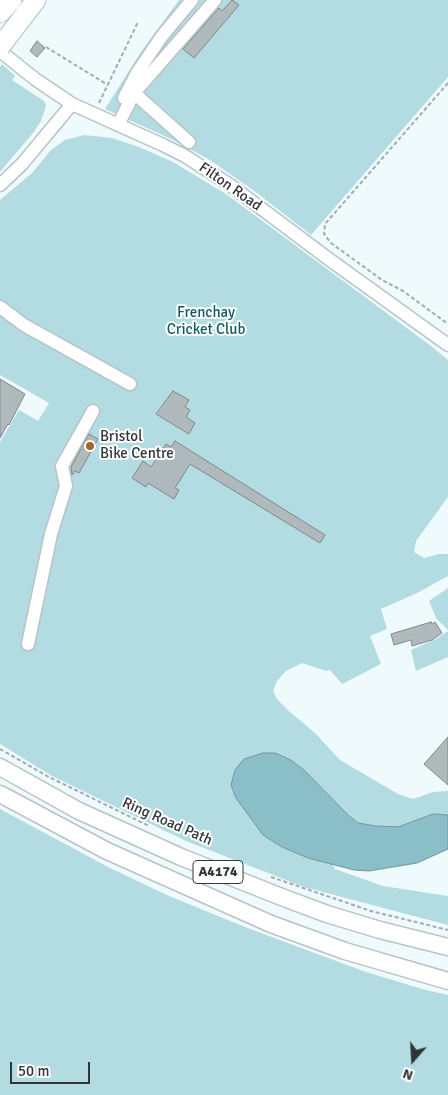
<!DOCTYPE html>
<style>
body{margin:0}
#map{position:relative;width:448px;height:1095px;overflow:hidden;background:#effafc;font-family:Signika,sans-serif}
canvas{display:block}
.north{position:absolute;left:388px;top:1035px;width:50px;height:50px;-webkit-text-stroke:4px #fff;paint-order:stroke;rotate:199deg;font-size:14px;font-weight:700;line-height:20px;text-align:center;color:#313536}
.north::after{content:'';display:block;margin:auto;width:18px;height:22px;background:#313536;clip-path:polygon(50% 0,100% 100%,50% 72%,0 100%)}
.scale{position:absolute;left:10px;top:1062px;width:80px;height:22px;box-sizing:border-box;border:2px solid #313536;border-top:0;padding-left:6px;font-size:15px;line-height:18px;white-space:nowrap;color:#313536;-webkit-text-stroke:4px #fff;paint-order:stroke}
</style>
<div id="map">
<canvas width="448" height="1095"></canvas>
<div class="north">N</div>
<div class="scale">50 m</div>
</div>
<script>
const g = document.querySelector('canvas').getContext('2d');
g.lineJoin = 'round';
function fillPath(path, color) { g.fillStyle = color; g.fill(path, 'evenodd'); }
const toPath = rows => new Path2D(rows.map(r => 'M' + r).join(''));
function trace(path, color, width, dash) { g.strokeStyle = color; g.lineWidth = width; g.lineCap = dash ? 'butt' : 'round'; g.setLineDash(dash || []); g.stroke(path); }
function label(font, color, halo, rows, align = 'center') {
  g.font = font + ' Signika,sans-serif'; g.lineWidth = 4; g.setLineDash([]); g.textBaseline = 'middle'; g.strokeStyle = halo; g.fillStyle = color; for (const [text, x, y, turn = 0] of rows) {
    g.save(); g.translate(x, y); g.rotate((+turn || 0) * Math.PI / 180); g.textAlign = isNaN(turn) ? turn : align; if (halo) g.strokeText(text, 0, 0); g.fillText(text, 0, 0); g.restore();
  }
}
fillPath(toPath([
 [179,0,448,0,448,77,311,235,257,193,210,160,169,138,105,109,141,52],
 [2,64,15,76,12,80,44,101,46,106,41,121,33,133,0,172,0,67],
 [84,135,112,138,139,147,173,162,226,194,431,346,448,360,448,497,416,541,414,552,424,558,439,554,448,554,448,576,417,593,381,609,387,629,370,636,381,664,342,684,330,670,326,671,302,663,286,671,277,681,273,691,277,699,290,712,315,733,340,760,398,794,413,799,433,792,448,791,448,815,433,814,398,827,376,826,358,823,348,815,305,771,291,760,236,798,263,835,282,847,308,858,332,864,335,869,383,886,448,896,448,925,304,887,186,841,52,776,0,744,0,442,19,410,38,421,49,403,0,375,0,200,32,173,51,150,65,140],
 [448,588,448,630,436,618,429,601],
 [448,631,448,657,416,671,411,650,436,639],
 [0,809,110,868,169,896,245,927,363,971,422,989,448,995,448,1095,0,1095]
]), '#b3dbe2');
const water = toPath([
 [263,753,275,753,291,760,305,771,348,815,358,823,376,826,398,827,433,814,448,815,448,849,417,863,369,871,354,870,308,858,282,847,263,835,236,798,231,785,235,770,244,759,263,753]
]);
fillPath(water, '#8abfc8');
trace(water, '#6f969c', 1);
const building = toPath([
 [232,0,239,5,194,58,183,49,219,8,222,11,232,0],
 [37,41,45,48,37,57,30,51,37,41],
 [0,379,25,394,9,425,8,424,0,438,0,379],
 [173,391,189,400,185,407,190,410,186,417,195,423,189,434,156,414,173,391],
 [89,434,98,439,79,473,75,471,72,475,71,467,89,434],
 [175,441,325,535,320,543,190,464,175,488,179,490,174,499,148,483,146,487,132,478,143,461,151,467,166,444,171,447,175,441],
 [431,622,432,624,435,622,442,633,432,640,412,646,411,640,394,645,391,634,431,622],
 [448,737,448,785,424,764,448,737]
]);
fillPath(building, '#b0babc');
trace(building, '#7f898b', 1);
const minor = toPath([
 [0,51,35,79,72,104,163,145,185,156,230,185,330,260,448,345],
 [134,93,189,142],
 [124,98,137,73,162,36,192,0],
 [118,125,134,93,215,0],
 [0,185,22,164,72,104],
 [0,307,24,325,130,384],
 [28,644,51,534,66,486,62,466,93,411]
]);
const major = toPath([
 [0,767,79,811,181,857,279,896,327,914,380,930,448,947],
 [0,794,107,851,271,924,345,951,448,981]
]);
const highway = toPath([
 [0,13,12,0],
 [13,30,36,0]
]);
trace(minor, '#b8c3c4', 15);
trace(major, '#b8c3c4', 19);
trace(highway, '#b8c3c4', 21);
trace(toPath([
 [46,47,108,85],
 [448,83,325,224,324,234,331,243,382,280,403,291,448,324],
 [99,103,138,22],
 [0,749,47,776,149,826],
 [271,877,371,911,448,930]
]), '#a3abad', 2, [4, 2.5]);
trace(minor, '#fff', 12);
trace(major, '#fff', 16);
trace(highway, '#fff', 19);
const highwayBridge = toPath([
 [0,47,13,30]
]);
trace(highwayBridge, '#b8c3c4', 21, []);
trace(highwayBridge, '#fff', 19);
for (const [x, y, r, color] of [
 [90,446,5,"#a4652c"]
]) { const dot = new Path2D(); dot.arc(x, y, r, 0, 2 * Math.PI); g.fillStyle = color; g.fill(dot); trace(dot, '#fff', 2); }
for (const [x, y, w] of [
 [218,872,50]
]) { const box = new Path2D(); box.roundRect(x - w / 2, y - 11.5, w, 23, 4); g.fillStyle = '#fff'; g.fill(box); trace(box, '#313536', 1); }
label('bold 14px', '#313536', null, [
 ["A4174",218,872]
]);
label('15px', '#313536', '#fff', [
 ["Filton Road",230,187,35],
 ["Ring Road Path",167,822,24]
]);
label('15px', '#105b65', '#fff', [
 ["Frenchay",206,313],
 ["Cricket Club",206,330]
]);
label('15px', '#313536', '#fff', [
 ["Bristol",100,437],
 ["Bike Centre",100,454]
], 'left');
</script>
